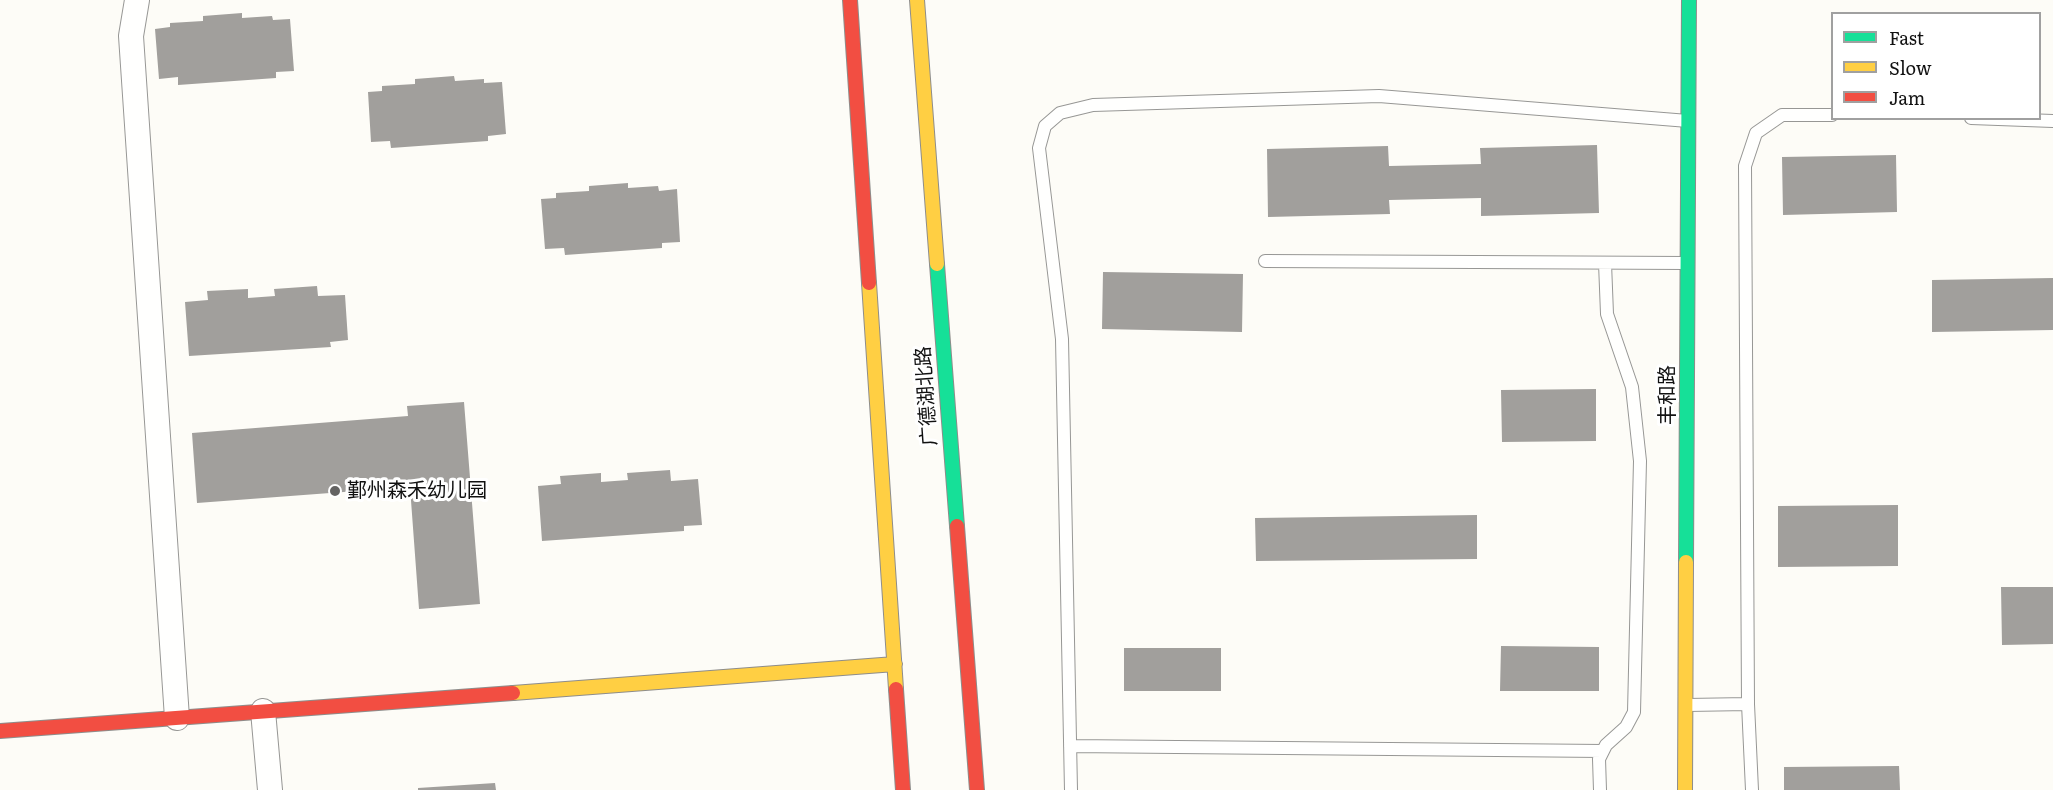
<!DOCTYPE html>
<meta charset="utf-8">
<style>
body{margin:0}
#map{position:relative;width:2053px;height:790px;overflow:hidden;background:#fdfcf7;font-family:Literata,serif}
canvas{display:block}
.legend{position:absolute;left:1831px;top:12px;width:210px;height:108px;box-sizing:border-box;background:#fff;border:2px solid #a0a0a0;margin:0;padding:8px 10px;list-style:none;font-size:18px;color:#111}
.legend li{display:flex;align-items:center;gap:12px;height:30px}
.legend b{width:30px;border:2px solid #a0a0a0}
</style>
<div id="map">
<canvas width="2053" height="790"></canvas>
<ul class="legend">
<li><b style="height:8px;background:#16e098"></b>Fast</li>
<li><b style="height:8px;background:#ffcf43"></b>Slow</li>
<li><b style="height:8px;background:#f24e42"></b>Jam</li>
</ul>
</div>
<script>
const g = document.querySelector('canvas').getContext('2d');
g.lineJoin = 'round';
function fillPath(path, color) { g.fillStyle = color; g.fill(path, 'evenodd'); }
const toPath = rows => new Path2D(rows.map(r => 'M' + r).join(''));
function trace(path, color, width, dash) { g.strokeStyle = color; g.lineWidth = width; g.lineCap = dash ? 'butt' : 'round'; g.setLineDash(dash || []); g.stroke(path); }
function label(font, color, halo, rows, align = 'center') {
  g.font = font + ' Literata,"Noto Sans SC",serif'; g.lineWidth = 6; g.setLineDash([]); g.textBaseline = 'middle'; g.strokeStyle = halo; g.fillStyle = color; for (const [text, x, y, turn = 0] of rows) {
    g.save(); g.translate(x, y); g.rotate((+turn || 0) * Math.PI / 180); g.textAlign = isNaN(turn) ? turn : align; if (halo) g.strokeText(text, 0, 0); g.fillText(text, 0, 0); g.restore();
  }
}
fillPath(toPath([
 [242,13,242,18,272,16,273,20,290,19,294,71,276,72,276,78,178,85,178,77,159,79,155,29,170,27,170,23,203,21,203,16],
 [454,76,455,81,484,79,484,83,502,82,506,134,488,136,488,141,391,148,390,141,371,142,368,92,382,91,382,86,415,84,415,79],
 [1597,145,1599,213,1481,216,1481,198,1389,200,1390,214,1268,217,1267,149,1388,146,1389,166,1481,164,1480,148],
 [1896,155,1897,212,1783,215,1782,157],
 [628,183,628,188,658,186,659,191,677,189,680,242,662,243,662,248,565,255,564,248,545,249,541,199,556,198,556,193,589,191,589,186],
 [1103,272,1243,274,1242,332,1102,329],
 [2053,278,2053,330,1932,332,1932,280],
 [317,286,318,296,345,295,348,340,330,342,331,347,189,356,185,302,208,300,207,291,248,289,248,298,275,296,274,289],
 [1596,389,1596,441,1502,442,1501,390],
 [464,402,480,604,419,609,410,487,197,503,192,433,408,416,407,406],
 [670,470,671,481,698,479,702,525,684,526,684,531,542,541,538,486,561,484,560,476,601,473,601,482,628,480,627,473],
 [1898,505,1898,566,1778,567,1778,506],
 [1477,515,1477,559,1256,561,1255,518],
 [2001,587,2053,587,2053,644,2002,645],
 [1501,646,1599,647,1599,691,1500,691],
 [1124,648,1221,648,1221,691,1124,691],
 [1899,766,1900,790,1784,790,1784,767],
 [495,783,496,790,418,790,418,788]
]), '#a19f9c');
const lane = toPath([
 [1971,118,2053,121],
 [1265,261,1686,263],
 [1748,704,1752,790],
 [1687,705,1748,704,1745,166,1756,133,1782,115,1832,115],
 [1070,746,1603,751],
 [1071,790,1062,339,1039,148,1045,126,1060,113,1093,105,1379,96,1688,121],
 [1600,790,1599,759,1606,745,1626,727,1634,712,1640,461,1632,387,1607,314,1605,263]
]);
const street = toPath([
 [137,0,131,36,177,718],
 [263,711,270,790]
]);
const fast = toPath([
 [937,264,957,526],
 [1686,562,1689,0]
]);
const slow = toPath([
 [917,0,937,264],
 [869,283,896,689],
 [513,693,895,664],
 [1685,790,1686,562]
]);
const jam = toPath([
 [850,0,869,283],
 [957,526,977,790],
 [896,689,903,790],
 [0,731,513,693]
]);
trace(lane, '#979795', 14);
trace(street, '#979795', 26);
trace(fast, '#8e8d8b', 16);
trace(slow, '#8e8d8b', 16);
trace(jam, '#8e8d8b', 16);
trace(lane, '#fffffe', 12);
trace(street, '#fffffe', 24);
trace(fast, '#16e098', 14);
trace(slow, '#ffcf43', 14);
trace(jam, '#f24e42', 14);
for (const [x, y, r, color] of [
 [335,491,6,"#646362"]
]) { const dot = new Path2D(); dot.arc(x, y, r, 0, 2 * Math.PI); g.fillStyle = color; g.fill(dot); trace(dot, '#fff', 2); }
label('20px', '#111', '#fff', [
 ["丰和路",1668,395,-90],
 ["广德湖北路",927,396,-94]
]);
label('20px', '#111', '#fff', [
 ["鄞州森禾幼儿园",347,491]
], 'left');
</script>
